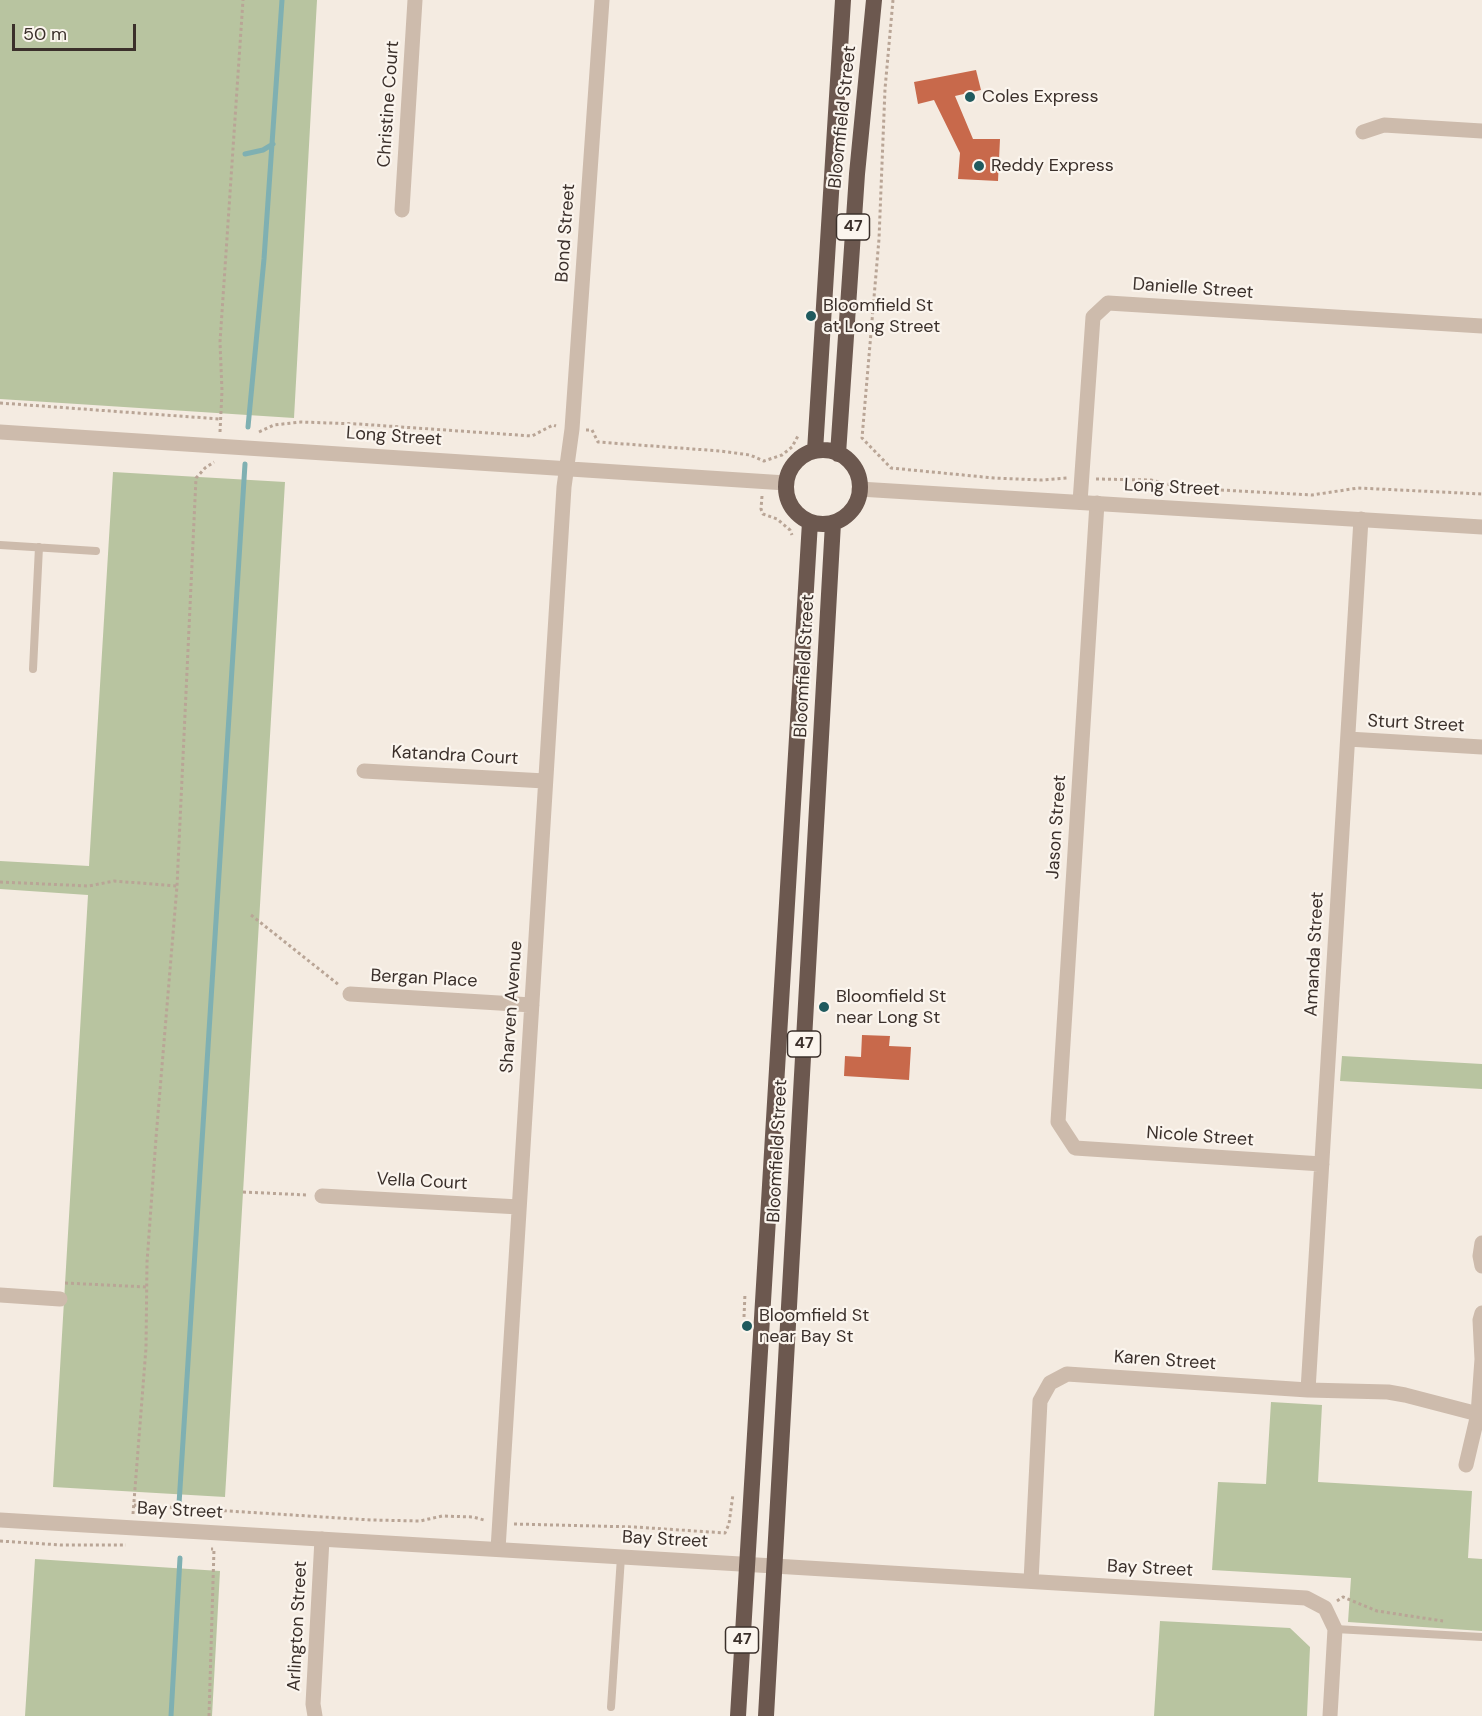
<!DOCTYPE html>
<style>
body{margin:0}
#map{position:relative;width:1482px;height:1716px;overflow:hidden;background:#f4ebe1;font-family:"DM Sans",sans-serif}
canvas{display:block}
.scale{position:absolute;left:12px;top:24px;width:124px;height:27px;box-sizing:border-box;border:3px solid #3b302b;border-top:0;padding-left:8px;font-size:18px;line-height:21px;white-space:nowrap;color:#3b302b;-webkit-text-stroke:4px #fbf5ee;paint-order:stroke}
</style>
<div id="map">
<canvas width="1482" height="1716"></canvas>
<div class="scale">50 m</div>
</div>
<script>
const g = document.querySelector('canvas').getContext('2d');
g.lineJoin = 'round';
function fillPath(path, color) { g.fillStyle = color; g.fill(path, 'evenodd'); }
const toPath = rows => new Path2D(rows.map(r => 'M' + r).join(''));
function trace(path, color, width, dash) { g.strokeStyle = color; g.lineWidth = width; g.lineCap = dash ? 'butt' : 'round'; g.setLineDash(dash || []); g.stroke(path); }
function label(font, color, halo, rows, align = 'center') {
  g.font = font + ' "DM Sans",sans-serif'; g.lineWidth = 4.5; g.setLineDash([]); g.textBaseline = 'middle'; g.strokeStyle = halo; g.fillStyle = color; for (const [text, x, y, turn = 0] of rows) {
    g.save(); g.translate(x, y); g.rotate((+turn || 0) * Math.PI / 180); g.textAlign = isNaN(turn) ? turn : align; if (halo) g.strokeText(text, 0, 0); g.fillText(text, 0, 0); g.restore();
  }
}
fillPath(toPath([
 [0,0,317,0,294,418,0,399],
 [113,472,285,482,225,1497,53,1487,88,895,0,889,0,861,89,866],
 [1342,1056,1482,1064,1482,1089,1340,1081],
 [1271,1402,1322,1405,1318,1482,1472,1491,1468,1558,1482,1559,1482,1631,1348,1622,1351,1578,1212,1570,1218,1482,1266,1484],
 [35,1559,220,1571,212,1716,25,1716],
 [1160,1621,1290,1628,1310,1647,1307,1716,1154,1716]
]), '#b8c4a0');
trace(toPath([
 [245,154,263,150,273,144],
 [248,427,264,259,282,0],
 [179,1504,245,464],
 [171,1716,180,1558]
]), '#7fb0b2', 5);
fillPath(toPath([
 [976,70,981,90,955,96,973,139,1000,139,998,181,958,179,960,153,934,100,918,104,914,82],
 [862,1035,890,1036,889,1046,911,1047,909,1080,844,1076,845,1056,861,1057]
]), '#c8694b');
trace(toPath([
 [893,0,885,89,879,239,862,438,891,468,994,478,1042,480,1068,478],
 [0,403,220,419],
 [586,430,592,430,598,442,720,451,750,455,764,461,782,455,792,447,799,434],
 [220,432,222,391,220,342,243,0],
 [259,432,274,425,301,422,358,424,532,436,553,425,556,426],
 [1096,479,1151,480,1184,488,1312,495,1358,488,1482,494],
 [762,496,761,509,763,514,777,519,790,530,792,535],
 [0,882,89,886,114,881,177,886],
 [251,915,339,985],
 [243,1192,308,1195],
 [65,1283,147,1287],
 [744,1317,745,1293],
 [134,1505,371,1520,420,1521,442,1516,473,1517,484,1520],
 [133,1514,146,1348,147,1262,156,1138,177,886,196,478,205,468,214,462],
 [514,1524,635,1527,725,1533,729,1524,733,1494],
 [0,1541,61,1545,126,1545],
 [1337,1601,1343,1597,1377,1611,1443,1621],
 [209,1716,214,1549,211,1549]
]), '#b9a596', 3, [3, 3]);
trace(toPath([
 [0,545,96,551],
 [33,669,39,547],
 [1335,1629,1482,1637],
 [611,1707,621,1557]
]), '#cdbbac', 8);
trace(toPath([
 [1363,132,1384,125,1482,131],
 [402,210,415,0],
 [0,432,786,483],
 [1080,502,1093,317,1108,303,1482,326],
 [1097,503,1058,1122,1075,1148,1322,1164],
 [1348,739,1482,747],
 [364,771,545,781],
 [350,994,532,1005],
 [322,1196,519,1207],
 [1482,1243,1480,1256,1482,1266],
 [0,1295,60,1299],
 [1308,1390,1361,519],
 [1466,1465,1478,1414,1482,1359,1480,1320,1482,1313],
 [498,1549,564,487,572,429,602,0],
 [774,1566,1306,1598,1325,1608,1335,1629,1330,1716],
 [1031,1581,1040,1401,1050,1383,1067,1374,1308,1390,1388,1392,1405,1395,1478,1414],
 [315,1716,313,1704,322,1539]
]), '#cdbbac', 15);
trace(toPath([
 [859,489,1482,527],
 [0,1520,774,1566]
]), '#cdbbac', 15);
trace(toPath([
 '786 487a37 37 0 1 1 74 0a37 37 0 1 1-74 0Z',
 [815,451,843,0],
 [838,454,857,174,874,0],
 [738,1716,810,522],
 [766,1716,833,523]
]), '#6c584f', 16);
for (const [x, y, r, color] of [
 [970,97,6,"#1f5a5e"],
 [979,166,6,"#1f5a5e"],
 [811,316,6,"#1f5a5e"],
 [824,1007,6,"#1f5a5e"],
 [747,1326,6,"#1f5a5e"]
]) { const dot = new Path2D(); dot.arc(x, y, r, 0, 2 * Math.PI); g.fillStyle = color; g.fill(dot); trace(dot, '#fbf5ee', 2); }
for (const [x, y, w] of [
 [853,227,33],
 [804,1044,33],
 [742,1640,33]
]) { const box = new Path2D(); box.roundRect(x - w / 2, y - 13, w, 26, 4.5); g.fillStyle = '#fbf5ee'; g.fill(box); trace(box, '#3b302b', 1.5); }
label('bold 16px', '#3b302b', null, [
 ["47",853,227],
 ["47",804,1044],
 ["47",742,1640]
]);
label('18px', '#3b302b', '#fbf5ee', [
 ["Coles Express",982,97],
 ["Reddy Express",991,166],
 ["Bloomfield St",823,306],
 ["at Long Street",823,327],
 ["Bloomfield St",836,997],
 ["near Long St",836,1018],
 ["Bloomfield St",759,1316],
 ["near Bay St",759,1337]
], 'left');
label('18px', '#3b302b', '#fbf5ee', [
 ["Christine Court",389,104,-86],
 ["Bloomfield Street",843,117,-84],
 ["Bond Street",566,233,-86],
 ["Danielle Street",1193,289,4],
 ["Long Street",394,437,4],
 ["Long Street",1172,488,3],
 ["Bloomfield Street",805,666,-87],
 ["Sturt Street",1416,724,3],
 ["Katandra Court",455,756,3],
 ["Jason Street",1057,827,-86],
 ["Amanda Street",1315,954,-87],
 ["Bergan Place",424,979,3],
 ["Sharven Avenue",512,1007,-86],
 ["Nicole Street",1200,1137,4],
 ["Bloomfield Street",778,1151,-87],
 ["Vella Court",422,1182,3],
 ["Karen Street",1165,1361,4],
 ["Bay Street",180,1511,3],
 ["Bay Street",665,1540,3],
 ["Bay Street",1150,1569,3],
 ["Arlington Street",298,1626,-87]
]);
</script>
